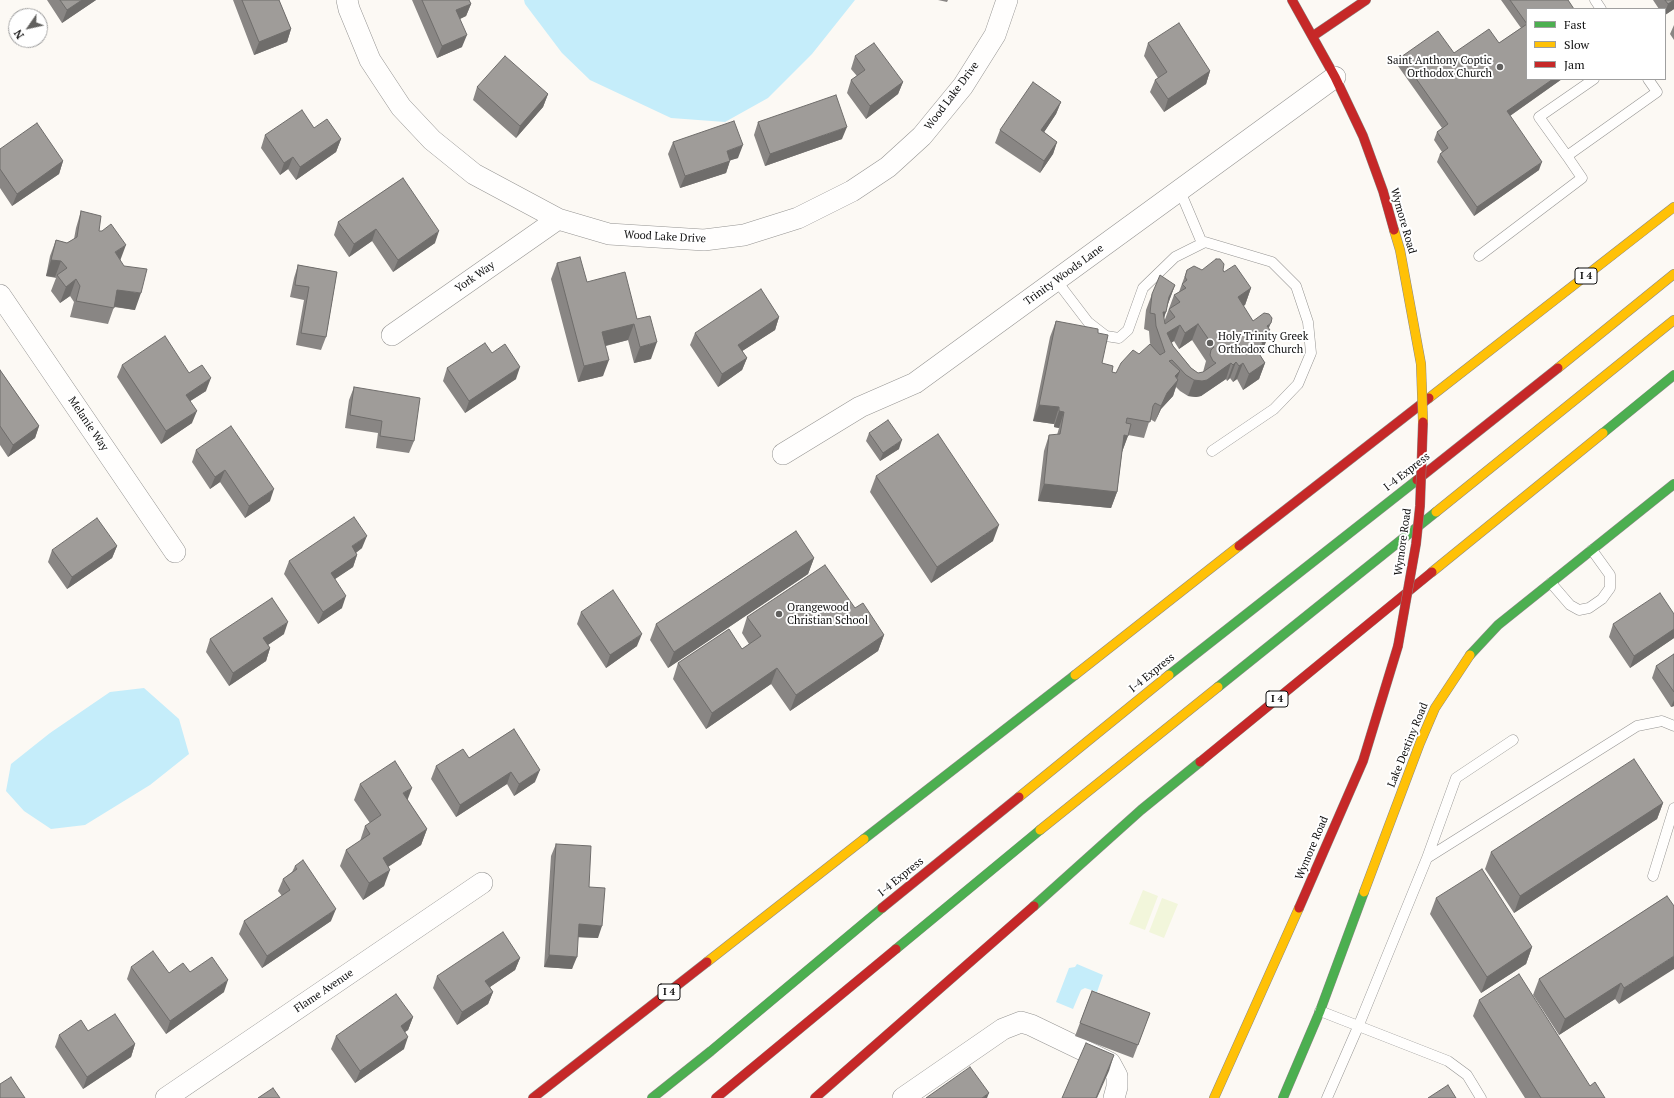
<!DOCTYPE html>
<style>
body{margin:0}
#map{position:relative;width:1674px;height:1098px;overflow:hidden;background:#fcf9f4;font-family:"PT Serif",serif}
canvas{display:block}
.legend{position:absolute;left:1526px;top:8px;width:140px;height:72px;box-sizing:border-box;background:#fff;border:1px solid #9f9f9f;margin:0;padding:5px 7px;list-style:none;font-size:12px;color:#0e0e0e}
.legend li{display:flex;align-items:center;gap:8px;height:20px}
.legend b{width:20px;border:1px solid #9f9f9f}
.north{position:absolute;left:8px;top:8px;width:40px;height:40px;box-sizing:border-box;background:#fff;border:1px solid #9f9f9f;border-radius:50%;rotate:236deg;font-size:11px;font-weight:700;line-height:16px;text-align:center;color:#0e0e0e}
.north::after{content:'';display:block;margin:auto;width:14px;height:18px;background:#61605e;clip-path:polygon(50% 0,100% 100%,50% 72%,0 100%)}
</style>
<div id="map">
<canvas width="1674" height="1098"></canvas>
<ul class="legend">
<li><b style="height:5px;background:#4caf50"></b>Fast</li>
<li><b style="height:5px;background:#ffc107"></b>Slow</li>
<li><b style="height:5px;background:#c62828"></b>Jam</li>
</ul>
<div class="north">N</div>
</div>
<script>
const g = document.querySelector('canvas').getContext('2d');
g.lineJoin = 'round';
function fillPath(path, color) { g.fillStyle = color; g.fill(path, 'evenodd'); }
const toPath = rows => new Path2D(rows.map(r => 'M' + r).join(''));
function trace(path, color, width, dash) { g.strokeStyle = color; g.lineWidth = width; g.lineCap = dash ? 'butt' : 'round'; g.setLineDash(dash || []); g.stroke(path); }
function label(font, color, halo, rows, align = 'center') {
  g.font = font + ' "PT Serif",serif'; g.lineWidth = 4; g.setLineDash([]); g.textBaseline = 'middle'; g.strokeStyle = halo; g.fillStyle = color; for (const [text, x, y, turn = 0] of rows) {
    g.save(); g.translate(x, y); g.rotate((+turn || 0) * Math.PI / 180); g.textAlign = isNaN(turn) ? turn : align; if (halo) g.strokeText(text, 0, 0); g.fillText(text, 0, 0); g.restore();
  }
}
fillPath(toPath([
 [1143,890,1158,896,1145,930,1129,924],
 [1162,898,1178,904,1164,938,1149,932]
]), '#f2f6db');
fillPath(toPath([
 [524,0,855,0,812,54,768,98,725,122,671,118,590,80,562,53,525,4],
 [144,688,179,719,189,754,150,785,85,825,51,829,24,811,6,791,11,764,50,733,110,692],
 [1077,964,1103,975,1097,992,1085,988,1081,990,1073,1009,1056,1002,1069,968,1075,967]
]), '#c5edfa');
const lane = toPath([
 [1595,0,1601,9],
 [1567,156,1539,117,1594,79],
 [1180,191,1202,243],
 [1479,256,1582,178,1567,156,1657,92,1648,79],
 [1056,280,1088,322,1106,336,1119,338,1128,330,1143,288,1175,257,1205,242,1272,262,1296,286,1308,322,1311,353,1298,384,1274,409,1212,451],
 [1551,583,1570,605,1579,610,1589,608,1602,599,1610,588,1610,575,1592,550],
 [1427,858,1456,778,1513,740],
 [1653,876,1674,808],
 [1320,1011,1448,1061,1467,1075,1481,1098],
 [1327,1098,1358,1027,1427,858,1637,726,1662,721,1674,726]
]);
const street = toPath([
 [347,0,349,9,370,60,401,107,432,140,474,174,558,219,609,234,704,240,744,235,798,218,852,191,888,167,922,136,963,86,995,35,1007,0],
 [0,295,175,552],
 [392,335,558,219],
 [783,454,860,407,915,383,1335,77],
 [166,1098,482,883],
 [903,1098,1003,1029,1021,1022,1031,1025,1110,1063,1117,1076,1117,1087,1114,1098]
]);
const fast = toPath([
 [1603,433,1674,375],
 [1470,655,1498,625,1674,484],
 [1169,675,1417,480],
 [1218,687,1436,512],
 [864,839,1075,675],
 [1034,906,1141,810,1200,762],
 [896,949,1040,830],
 [652,1098,711,1051,882,908],
 [1283,1098,1320,1011,1364,892]
]);
const slow = toPath([
 [1394,230,1400,250,1421,364],
 [1558,368,1674,274],
 [1429,398,1674,207],
 [1436,512,1674,320],
 [1432,572,1603,433],
 [1075,675,1239,546],
 [1019,797,1169,675],
 [1040,830,1218,687],
 [1364,892,1420,743,1435,708,1470,655],
 [707,962,864,839],
 [1214,1098,1299,908]
]);
const jam = toPath([
 [1292,0,1335,77,1363,136,1383,191,1394,230],
 [1313,36,1366,0],
 [1417,480,1558,368],
 [1239,546,1429,398],
 [1200,762,1432,572],
 [882,908,1019,797],
 [1299,908,1363,761,1398,646],
 [533,1098,707,962],
 [716,1098,896,949],
 [815,1098,1034,906]
]);
trace(lane, '#959492', 11);
trace(street, '#959492', 22);
trace(fast, '#8c8a88', 10);
trace(slow, '#8c8a88', 10);
trace(jam, '#8c8a88', 10);
trace(lane, '#fffefd', 10);
trace(street, '#fffefd', 21);
trace(fast, '#4caf50', 9);
trace(slow, '#ffc107', 9);
trace(jam, '#c62828', 9);
const slowBridge = toPath([
 [1421,364,1423,422]
]);
const jamBridge = toPath([
 [1398,646,1416,544,1420,506,1423,422]
]);
trace(slowBridge, '#8c8a88', 10, []);
trace(jamBridge, '#8c8a88', 10, []);
trace(slowBridge, '#ffc107', 9);
trace(jamBridge, '#c62828', 9);
fillPath(toPath([
 [47,0,96,0,62,23],
 [233,0,279,0,291,29,287,42,254,55],
 [412,0,469,0,471,4,466,16,460,19,462,47,437,58],
 [938,0,948,0,947,2],
 [1501,0,1568,0,1527,79,1562,79,1510,116,1539,170,1474,216,1437,162,1440,154,1442,152,1434,140,1437,132,1442,128,1398,66,1401,57,1454,53,1499,43,1521,28],
 [1653,0,1674,0,1674,9,1665,15,1665,9,1659,9],
 [1674,25,1674,40,1670,34],
 [1148,43,1210,71,1206,84,1164,112,1150,92,1155,80,1158,78,1144,56],
 [855,56,903,82,898,94,866,119,847,93,851,80,857,76,851,69],
 [477,87,548,94,543,107,516,138,473,100],
 [1061,102,1056,114,1044,132,1057,142,1053,154,1040,173,995,143,1000,130],
 [758,122,842,139,765,166,754,135],
 [314,128,341,139,336,152,296,180,288,169,280,175,261,148,265,135],
 [673,142,738,158,730,160,726,173,680,188,668,154],
 [0,149,63,161,59,174,12,206,0,188],
 [403,178,435,243,393,272,372,241,349,257,334,235,338,222],
 [81,211,99,231,120,260,135,310,114,307,108,324,70,317,74,302,70,296,60,303,51,291,56,278,46,276,50,256,56,240,67,243,74,239,76,228],
 [557,263,587,282,637,319,651,359,634,363,628,340,606,346,603,376,578,382,551,279],
 [298,265,337,272,326,337,321,350,296,345,304,300,290,297,294,278],
 [1187,270,1223,270,1224,272,1251,288,1245,305,1243,306,1253,321,1269,329,1270,330,1264,347,1262,348,1259,354,1265,363,1259,379,1243,390,1237,379,1233,382,1230,378,1227,381,1226,379,1201,396,1196,397,1188,396,1180,391,1176,387,1173,396,1161,409,1155,422,1150,419,1144,438,1128,435,1122,452,1117,492,1111,508,1038,501,1044,451,1049,435,1057,435,1059,428,1054,427,1054,424,1033,421,1050,337,1056,321,1098,333,1102,363,1112,372,1116,373,1139,354,1151,346,1150,343,1149,331,1144,329,1146,310,1152,294,1175,285,1168,304,1164,318,1164,322,1174,295,1179,292],
 [1192,340,1206,361,1203,372,1198,373,1191,368,1173,346,1171,343,1174,341,1179,349],
 [779,317,775,330,742,351,747,358,742,370,718,387,690,345,695,333],
 [492,353,516,379,465,413,443,381,447,368],
 [122,365,189,373,206,391,190,401,192,423,161,444,117,377],
 [0,370,39,426,35,438,8,457,0,445],
 [354,387,414,441,409,453,376,448,378,433,345,428,349,400],
 [869,433,899,449,880,461,866,441],
 [196,450,270,501,245,518,220,482,210,489,192,462],
 [876,476,993,541,931,583,870,492],
 [117,546,112,558,67,589,48,562,52,550],
 [362,548,356,553,357,555,353,567,335,579,342,608,318,624,284,574,289,561],
 [814,558,808,574,668,668,650,640,656,624],
 [855,608,884,635,878,651,790,711,771,684,706,729,673,679,678,663,742,649,749,644,742,633,747,617],
 [581,612,637,646,606,668,577,624],
 [1674,614,1674,638,1630,668,1609,637,1613,624],
 [284,634,268,645,270,648,266,661,229,686,206,652,210,639],
 [1674,654,1674,706,1671,707,1652,678,1656,666],
 [514,729,535,782,514,796,507,784,456,817,431,779,436,766,469,758],
 [360,784,407,799,427,829,421,845,388,867,384,886,363,900,340,866,346,850,360,841,365,826,370,823,354,800],
 [1663,803,1657,819,1514,913,1485,869,1491,852],
 [556,844,589,887,598,938,578,937,572,969,544,967,551,856],
 [295,866,331,921,262,968,239,934,244,921,282,896,278,891,283,879,292,872],
 [1667,896,1619,1004,1615,999,1559,1035,1533,995,1539,979],
 [1436,898,1532,947,1526,964,1481,993,1430,914],
 [520,958,515,970,490,987,493,992,488,1004,457,1025,433,988,437,976],
 [131,967,169,973,224,992,166,1034,127,979],
 [1092,991,1150,1013,1133,1058,1075,1036],
 [1479,1000,1590,1086,1605,1098,1525,1098,1473,1016],
 [413,1017,408,1030,405,1032,404,1049,355,1083,331,1049,336,1036],
 [88,1031,135,1044,131,1057,83,1089,55,1047,59,1035]
]), '#898684');
fillPath(toPath([
 [82,0,96,0,62,23,67,10],
 [1674,0,1674,9,1665,15,1665,12,1668,4],
 [471,4,466,16,451,23,456,10],
 [291,29,287,42,254,55,259,42],
 [467,35,462,47,437,58,442,46],
 [1210,71,1206,84,1164,112,1168,99],
 [1553,79,1562,79,1504,120,1507,111],
 [903,82,898,94,866,119,870,106],
 [548,94,543,107,516,138,520,126],
 [1061,102,1056,114,1037,143,1041,130],
 [847,127,842,139,765,166,770,154],
 [341,139,336,152,296,180,300,167],
 [1057,142,1053,154,1040,173,1044,161],
 [743,145,738,158,722,163,727,151],
 [293,157,288,169,280,175,284,163],
 [63,161,59,174,12,206,17,194],
 [730,161,726,173,680,188,685,176],
 [1542,162,1539,170,1474,216,1477,207],
 [376,229,372,241,349,257,354,244],
 [439,231,435,243,393,272,398,260],
 [126,245,120,261,115,252],
 [51,260,61,261,55,277,46,276],
 [76,279,70,296,60,303,66,287],
 [1175,285,1169,301,1164,312,1166,312,1160,329,1157,329,1169,297],
 [1251,288,1245,305,1232,313,1238,297],
 [117,290,141,293,135,310,111,306],
 [779,317,775,330,733,357,738,345],
 [1271,323,1267,332,1270,330,1264,347,1262,348,1255,366,1259,337,1267,326],
 [634,324,628,340,596,348,602,332],
 [1198,324,1192,340,1179,349,1185,333],
 [1180,325,1174,341,1164,348,1167,333],
 [657,342,651,359,634,363,640,347],
 [747,358,742,370,718,387,722,374],
 [609,360,603,376,578,382,584,366],
 [1236,362,1230,378,1227,381,1233,365],
 [1231,363,1226,379,1201,396,1196,397,1188,396,1194,380],
 [1243,363,1237,379,1233,382,1239,366],
 [1265,363,1259,379,1243,390,1249,374],
 [520,367,516,379,465,413,469,401],
 [1180,371,1175,384,1178,380,1173,396,1161,409,1155,422,1161,406,1175,376],
 [211,378,206,391,181,407,186,395],
 [1039,405,1059,407,1054,424,1033,421],
 [197,411,192,423,161,444,166,431],
 [1059,411,1064,412,1059,428,1054,427],
 [39,426,35,438,8,457,13,445],
 [1124,435,1128,436,1122,452,1118,452],
 [902,440,899,449,880,461,883,453],
 [225,470,220,482,210,489,215,477],
 [1044,484,1117,492,1111,508,1038,501],
 [274,489,270,501,245,518,249,506],
 [999,525,993,541,931,583,937,567],
 [367,536,362,548,347,559,352,546],
 [117,546,112,558,67,589,72,577],
 [357,555,353,567,326,585,331,573],
 [814,558,808,574,668,668,674,652],
 [346,596,342,608,318,624,323,612],
 [288,622,284,634,259,651,263,638],
 [1674,629,1674,638,1630,668,1634,656],
 [642,634,637,646,606,668,610,655],
 [884,635,878,651,790,711,796,695],
 [270,648,266,661,229,686,233,673],
 [777,668,771,684,706,729,712,713],
 [1674,700,1674,706,1671,707],
 [540,770,535,782,514,796,519,784],
 [511,772,507,784,456,817,460,805],
 [412,788,406,804,403,793],
 [1663,803,1657,819,1514,913,1520,896],
 [427,829,421,845,377,874,383,858],
 [390,870,384,886,363,900,369,883],
 [336,909,331,921,262,968,267,956],
 [579,924,602,926,598,938,574,937],
 [1532,947,1526,964,1481,993,1487,977],
 [549,955,577,957,572,969,544,967],
 [1674,956,1674,969,1619,1004,1624,988],
 [520,958,515,970,481,993,485,981],
 [228,980,224,992,166,1034,170,1021],
 [1621,983,1615,999,1559,1035,1565,1019],
 [493,992,488,1004,457,1025,462,1012],
 [413,1017,408,1030,396,1038,401,1026],
 [408,1037,404,1049,355,1083,360,1071],
 [135,1044,131,1057,83,1089,87,1077],
 [1114,1055,1109,1071,1097,1098,1096,1098],
 [989,1093,987,1098,982,1098]
]), '#6f6d6b');
const building = toPath([
 [60,0,82,0,67,10,60,0],
 [242,0,279,0,291,29,259,42,242,0],
 [422,0,469,0,471,4,456,10,467,35,442,46,422,0],
 [1510,0,1568,0,1574,9,1527,9,1527,79,1553,79,1507,111,1542,162,1477,207,1440,154,1448,148,1437,132,1448,124,1401,57,1438,31,1454,53,1489,29,1499,43,1527,24,1510,0],
 [1665,0,1674,0,1668,4,1665,0],
 [1179,23,1210,71,1168,99,1155,80,1167,72,1148,43,1179,23],
 [874,43,903,82,870,106,851,80,865,70,855,56,874,43],
 [505,56,548,94,520,126,477,87,505,56],
 [1033,82,1061,102,1041,130,1057,142,1044,161,1000,130,1033,82],
 [836,95,847,127,770,154,758,122,836,95],
 [302,110,314,128,327,119,341,139,300,167,293,157,284,163,265,135,302,110],
 [734,121,743,145,727,151,730,161,685,176,673,142,734,121],
 [37,123,63,161,17,194,0,169,0,149,37,123],
 [403,178,439,231,398,260,376,229,354,244,338,222,403,178],
 [81,211,101,216,99,231,102,231,111,224,126,245,115,252,124,266,147,269,141,293,117,290,114,308,76,301,80,286,76,279,66,287,57,275,67,268,61,261,51,260,56,240,67,243,77,237,81,211],
 [580,257,587,282,625,272,637,319,650,316,657,342,640,347,634,324,602,332,609,360,584,366,557,263,580,257],
 [1216,259,1220,259,1224,264,1223,270,1224,272,1235,265,1251,288,1238,297,1253,321,1264,313,1269,314,1272,318,1271,323,1267,326,1270,330,1259,337,1263,344,1259,347,1261,350,1258,352,1265,363,1249,374,1243,363,1239,366,1236,362,1233,365,1231,363,1207,380,1202,381,1194,380,1186,375,1172,360,1169,361,1180,371,1175,376,1178,380,1167,393,1161,406,1155,403,1153,406,1150,422,1127,418,1126,423,1131,424,1128,436,1124,435,1117,492,1044,484,1049,435,1060,434,1064,412,1059,411,1059,407,1039,405,1056,321,1098,329,1098,333,1108,335,1102,363,1113,366,1112,372,1116,373,1121,363,1133,350,1139,354,1150,344,1160,355,1165,352,1156,326,1155,314,1150,313,1152,294,1160,275,1175,285,1169,297,1166,312,1163,312,1165,324,1175,317,1169,309,1180,302,1174,295,1186,288,1182,284,1187,280,1185,277,1187,270,1194,266,1202,270,1216,259],
 [1198,324,1214,347,1211,350,1210,355,1213,361,1216,363,1203,372,1198,373,1191,368,1173,346,1167,333,1180,325,1185,333,1198,324],
 [298,265,337,272,326,337,301,333,309,287,295,285,298,265],
 [761,289,779,317,738,345,747,358,722,374,695,333,761,289],
 [165,336,189,373,202,365,211,378,186,395,197,411,166,431,122,365,165,336],
 [485,343,492,353,505,344,520,367,469,401,447,368,485,343],
 [0,370,39,426,13,445,0,426,0,370],
 [354,387,420,398,414,441,380,436,382,421,350,415,354,387],
 [888,420,902,440,883,453,869,433,888,420],
 [231,426,274,489,249,506,225,470,215,477,196,450,231,426],
 [938,434,999,525,937,567,876,476,938,434],
 [354,517,367,536,352,546,357,555,331,573,346,596,323,612,289,561,354,517],
 [97,518,117,546,72,577,52,550,97,518],
 [796,531,814,558,674,652,656,624,796,531],
 [825,565,855,608,863,603,884,635,796,695,777,668,712,713,678,663,729,629,742,649,761,636,747,617,825,565],
 [613,590,642,634,610,655,581,612,613,590],
 [1660,593,1674,614,1674,629,1634,656,1613,624,1660,593],
 [272,598,288,622,263,638,270,648,233,673,210,639,272,598],
 [1674,654,1674,692,1656,666,1674,654],
 [514,729,540,770,519,784,511,772,460,805,436,766,463,749,469,758,514,729],
 [1634,759,1663,803,1520,896,1491,852,1634,759],
 [395,761,412,788,403,793,427,829,383,858,390,870,369,883,346,850,370,834,365,826,381,815,360,784,395,761],
 [556,844,591,846,589,887,605,888,602,926,579,924,577,957,549,955,556,844],
 [303,860,336,909,267,956,244,921,290,890,283,879,297,869,295,866,303,860],
 [1482,869,1532,947,1487,977,1436,898,1482,869],
 [1667,896,1674,906,1674,956,1624,988,1621,983,1565,1019,1539,979,1667,896],
 [503,932,520,958,485,981,493,992,462,1012,437,976,503,932],
 [153,951,169,973,183,963,190,972,212,957,228,980,170,1021,131,967,153,951],
 [1519,974,1590,1086,1595,1082,1605,1098,1541,1098,1479,1000,1519,974],
 [1092,991,1150,1013,1138,1045,1080,1023,1092,991],
 [396,994,413,1017,401,1026,408,1037,360,1071,336,1036,396,994],
 [115,1014,135,1044,87,1077,59,1035,81,1020,88,1031,115,1014],
 [1086,1043,1114,1055,1096,1098,1062,1098,1086,1043],
 [970,1067,989,1093,982,1098,926,1098,970,1067],
 [11,1077,25,1098,0,1098,0,1084,11,1077],
 [1448,1085,1456,1098,1428,1098,1448,1085],
 [273,1088,280,1098,258,1098,273,1088]
]);
fillPath(building, '#9f9c99');
trace(building, '#6f6d6b', 1);
for (const [x, y, r, color] of [
 [1500,67,4,"#61605e"],
 [1210,343,4,"#61605e"],
 [779,614,4,"#61605e"]
]) { const dot = new Path2D(); dot.arc(x, y, r, 0, 2 * Math.PI); g.fillStyle = color; g.fill(dot); trace(dot, '#fff', 1.5); }
for (const [x, y, w] of [
 [1586,276,22],
 [1277,699,22],
 [669,992,22]
]) { const box = new Path2D(); box.roundRect(x - w / 2, y - 8, w, 16, 3); g.fillStyle = '#fff'; g.fill(box); trace(box, '#0e0e0e', 1); }
label('bold 10px', '#0e0e0e', null, [
 ["I 4",1586,276],
 ["I 4",1277,699],
 ["I 4",669,992]
]);
label('11px', '#0e0e0e', '#fff', [
 ["Saint Anthony Coptic",1492,61,"right"],
 ["Orthodox Church",1492,74,"right"],
 ["Holy Trinity Greek",1218,337],
 ["Orthodox Church",1218,350],
 ["Orangewood",787,608],
 ["Christian School",787,621]
], 'left');
label('11px', '#0e0e0e', '#fff', [
 ["Wood Lake Drive",952,96,-53],
 ["Wymore Road",1403,221,74],
 ["Wood Lake Drive",665,237,3],
 ["Trinity Woods Lane",1064,275,-36],
 ["York Way",475,277,-35],
 ["Melanie Way",88,424,56],
 ["I-4 Express",1407,472,-38],
 ["Wymore Road",1403,542,-82],
 ["I-4 Express",1152,673,-39],
 ["Lake Destiny Road",1408,745,-68],
 ["Wymore Road",1312,848,-67],
 ["I-4 Express",901,877,-39],
 ["Flame Avenue",324,991,-34]
]);
</script>
